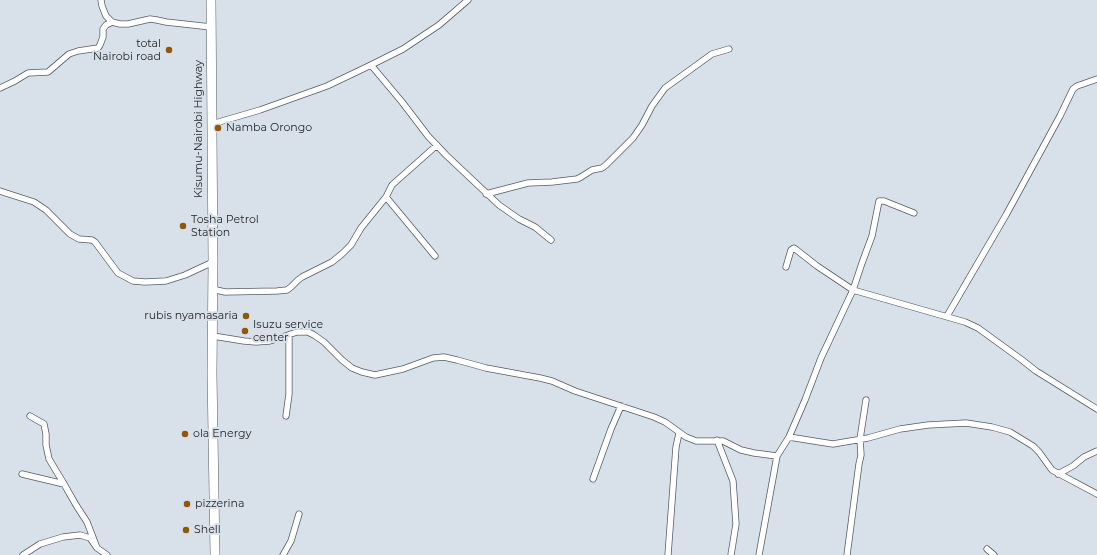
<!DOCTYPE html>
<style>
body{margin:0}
canvas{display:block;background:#d8e0ea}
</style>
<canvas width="1097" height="555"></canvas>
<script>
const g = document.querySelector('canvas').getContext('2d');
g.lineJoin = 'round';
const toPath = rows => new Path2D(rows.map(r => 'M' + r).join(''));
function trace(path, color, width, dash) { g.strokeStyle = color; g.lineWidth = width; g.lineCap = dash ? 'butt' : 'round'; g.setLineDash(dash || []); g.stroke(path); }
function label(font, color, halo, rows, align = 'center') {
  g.font = font + ' Montserrat,sans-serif'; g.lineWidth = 4; g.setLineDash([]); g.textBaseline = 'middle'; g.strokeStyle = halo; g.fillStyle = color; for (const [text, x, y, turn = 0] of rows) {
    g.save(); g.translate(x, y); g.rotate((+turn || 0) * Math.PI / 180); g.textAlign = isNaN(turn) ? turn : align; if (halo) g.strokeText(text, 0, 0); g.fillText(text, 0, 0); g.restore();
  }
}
const minor = toPath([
 [101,0,102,6,106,16,112,22,120,24,128,24,150,19,157,20,166,22,211,27],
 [371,65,402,102,428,136,446,155,499,205,519,219,535,227,551,240],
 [0,88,15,81,28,73,48,72,69,54,78,51,98,48,100,45,103,37,103,29,106,25,112,22],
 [212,124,260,110,327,86,371,65,403,49,439,25,468,0],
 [0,191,34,202,46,210,70,234,79,239,92,240,95,242,118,273,133,281,145,282,166,281,185,275,213,262],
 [486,194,528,183,552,182,577,179,581,177,592,170,602,168,606,165,633,138,642,125,652,106,665,88,712,54,729,49],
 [386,197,435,256],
 [786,267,791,250,794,248,817,266,853,290,965,322,978,328,1022,360,1036,371,1097,409],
 [212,289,225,292,277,291,287,290,291,287,298,280,302,277,332,262,343,253,351,245,361,228,386,197,392,185,437,145],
 [947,316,1006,215,1060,116,1073,89,1077,86,1097,79],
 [213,336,244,341,256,342,270,341,297,332,308,332,314,335,324,342,342,360,352,368,362,372,375,375,403,369,433,358,444,357,457,360,486,368,540,378,552,381,575,391,654,417,665,422,686,437,696,441,723,441,741,450,754,453,777,456],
 [30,416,44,424,46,434,46,445,49,459,64,484,76,505,87,522,97,548],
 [286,416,289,394,289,335],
 [789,437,820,442,833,444,868,438,900,429,928,425,966,423,992,427,1010,432,1033,446,1039,452,1052,470,1097,494],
 [717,440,733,481,736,524,731,555],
 [22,474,64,484],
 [1058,474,1073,466,1084,457,1097,451],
 [593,479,611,429,621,406],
 [987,549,994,555],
 [23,555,40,544,63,537,80,535,90,538,97,548,107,555],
 [283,555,291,541,299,514],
 [668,555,676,447,679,433],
 [759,555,777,456,789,437,805,400,821,358,853,290,862,263,872,236,879,201,884,201,914,213],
 [847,555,859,464,861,455,860,439,866,400]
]);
const trunk = toPath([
 [211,0,213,262,212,374,215,555]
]);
trace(minor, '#555c64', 7);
trace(trunk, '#555c64', 10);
trace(minor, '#fff', 5.5);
trace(trunk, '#fff', 9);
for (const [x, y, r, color] of [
 [169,50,4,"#8e580b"],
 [218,128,4,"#8e580b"],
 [183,226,4,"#8e580b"],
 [246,316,4,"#8e580b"],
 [245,331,4,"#8e580b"],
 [185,434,4,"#8e580b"],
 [187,504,4,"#8e580b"],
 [186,530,4,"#8e580b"]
]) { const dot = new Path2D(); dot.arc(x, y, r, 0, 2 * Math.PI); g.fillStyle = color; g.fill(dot); trace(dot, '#d8e0ea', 1.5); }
label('11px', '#24272a', '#d8e0ea', [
 ["total",161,44,"right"],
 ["Nairobi road",161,57,"right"],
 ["Namba Orongo",226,128],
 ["Tosha Petrol",191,220],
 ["Station",191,233],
 ["rubis nyamasaria",238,316,"right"],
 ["Isuzu service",253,325],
 ["center",253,338],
 ["ola Energy",193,434],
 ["pizzerina",195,504],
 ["Shell",194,530]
], 'left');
label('11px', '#24272a', '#d8e0ea', [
 ["Kisumu-Nairobi Highway",199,129,-90]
]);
</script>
